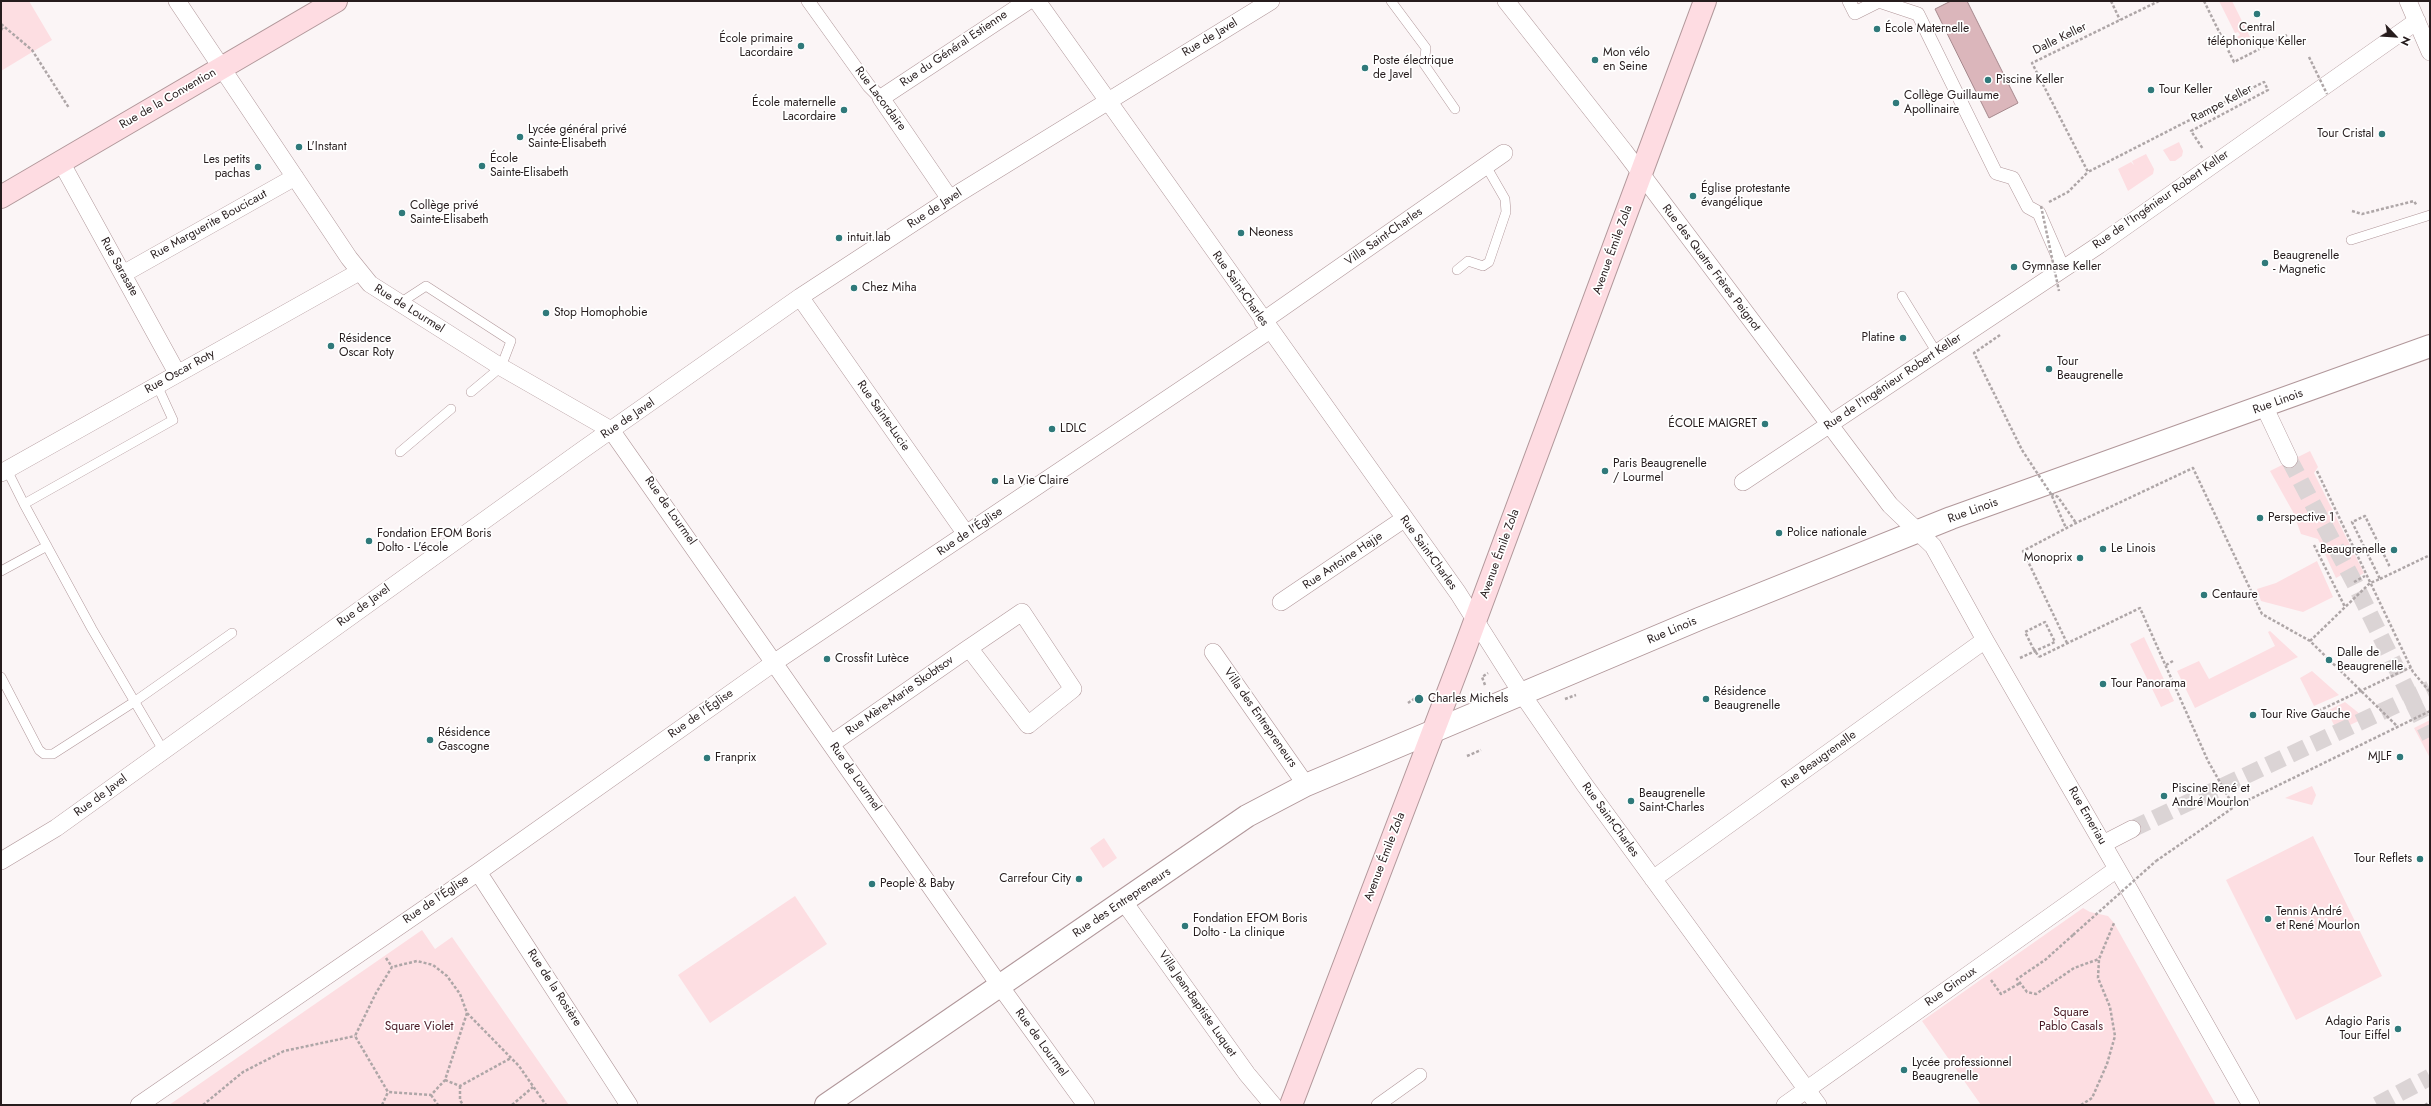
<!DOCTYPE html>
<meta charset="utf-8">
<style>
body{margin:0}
#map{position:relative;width:2431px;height:1106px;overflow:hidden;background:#fbf5f6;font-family:Jost,sans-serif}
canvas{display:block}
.frame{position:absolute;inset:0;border:2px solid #261c1d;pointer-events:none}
.north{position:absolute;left:2375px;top:16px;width:40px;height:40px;-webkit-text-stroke:3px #fff;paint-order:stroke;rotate:115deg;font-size:11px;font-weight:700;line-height:16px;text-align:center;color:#261c1d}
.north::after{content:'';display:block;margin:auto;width:14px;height:18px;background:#261c1d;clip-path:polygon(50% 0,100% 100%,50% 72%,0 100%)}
</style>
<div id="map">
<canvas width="2431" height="1106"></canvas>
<div class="frame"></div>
<div class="north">N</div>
</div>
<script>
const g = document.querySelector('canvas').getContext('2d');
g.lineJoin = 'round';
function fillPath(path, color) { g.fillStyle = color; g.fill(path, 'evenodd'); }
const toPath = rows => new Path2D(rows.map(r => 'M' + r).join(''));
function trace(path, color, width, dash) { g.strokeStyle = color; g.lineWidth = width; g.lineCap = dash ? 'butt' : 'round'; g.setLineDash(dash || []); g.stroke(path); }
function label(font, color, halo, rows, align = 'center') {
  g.font = font + ' Jost,sans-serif'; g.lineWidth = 3.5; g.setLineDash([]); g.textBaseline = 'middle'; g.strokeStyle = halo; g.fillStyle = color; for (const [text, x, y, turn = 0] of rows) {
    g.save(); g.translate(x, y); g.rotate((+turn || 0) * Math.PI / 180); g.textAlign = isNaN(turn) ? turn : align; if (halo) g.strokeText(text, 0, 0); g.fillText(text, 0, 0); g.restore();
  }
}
fillPath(toPath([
 [1,1,29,1,52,40,1,71],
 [2219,1,2232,1,2252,41,2242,47,2237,37,2240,35,2238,32,2235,33],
 [2179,142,2183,151,2182,156,2175,161,2170,161,2163,150],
 [2146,154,2154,169,2153,174,2128,191,2118,169,2131,162,2134,165,2132,161],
 [2310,451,2318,467,2314,473,2364,573,2359,576,2354,568,2336,578,2318,539,2301,534,2293,512,2270,471],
 [2317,561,2333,597,2303,612,2261,601,2257,589,2276,583],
 [2270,631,2298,657,2195,708,2177,671,2199,661,2209,679,2275,646,2268,632],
 [2144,637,2174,701,2161,707,2130,644],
 [2312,671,2339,695,2314,706,2300,678],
 [2345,702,2365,718,2337,731,2327,711],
 [2430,720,2430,758,2414,728],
 [2312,786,2316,795,2312,805,2285,798],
 [2313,836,2382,976,2296,1020,2226,880],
 [1104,838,1117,858,1103,868,1090,848],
 [795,896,827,944,710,1023,678,975],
 [2083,908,2090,912,2108,916,2114,923,2216,1105,1981,1105,1922,1021],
 [422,930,435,949,452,937,569,1105,169,1105]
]), '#fddee2');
const water = toPath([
 [1951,1,1967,1,2018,103,1989,118,1935,9,1951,1]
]);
fillPath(water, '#dbb6bb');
trace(water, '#a5888c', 1);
trace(toPath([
 [2289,459,2354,582,2430,737],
 [2132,829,2430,689],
 [2377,1105,2430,1077]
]), '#dbd4d5', 17, [17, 8]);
const service = toPath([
 [1391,1,1426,48,1424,64,1455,109],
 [2351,240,2430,215],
 [1457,270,1468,261,1483,266,1489,262,1506,212,1505,199,1486,166],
 [1902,296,1937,353],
 [400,303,426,286,511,341,501,367,471,392],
 [157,385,173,420,24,504,92,629,163,750],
 [400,452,451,409],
 [7,470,24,504],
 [1,571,47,546],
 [1,677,39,750,44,754,53,754,134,702,232,633]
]);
const pedestrian = toPath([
 [808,1,869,86,881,98],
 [1849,1,1855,13,1879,1],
 [1879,1,1918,14,1996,173,2013,178,2028,207,2039,213,2063,268],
 [1378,1105,1420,1075]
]);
const minor = toPath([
 [177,1,349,258,370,284,501,367,611,430,1000,986,1086,1105],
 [1037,1,1458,593,1522,694,1584,784,1818,1105],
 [1506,1,1624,151,1890,505,1933,546,1985,640,2130,891,2251,1105],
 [2408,1,2430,52],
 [61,162,177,373],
 [950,199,881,98,1028,1],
 [123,274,295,177],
 [800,297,966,534],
 [1263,321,1504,153],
 [2264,406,2289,459],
 [1,473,359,272],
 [1743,482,2099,245,2417,21],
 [1281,602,1404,519],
 [1213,652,1306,785],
 [831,744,969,648,1028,725,1073,689,1022,612,969,648],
 [2103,844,2132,829],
 [1,861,56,828,581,451,800,297,959,193,1271,1],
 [478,872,629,1105],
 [1653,879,1985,640],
 [1124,902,1247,1074,1273,1105],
 [139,1105,478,872,775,662,1270,330],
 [1785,1105,2117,869]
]);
const tertiary = toPath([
 [826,1105,1247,816,1306,785,1699,619,1951,518,2430,346]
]);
const secondary = toPath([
 [1,197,336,1],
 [1291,1105,1465,648,1705,1]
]);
trace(service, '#b1979a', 10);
trace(pedestrian, '#b1979a', 14);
trace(minor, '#b1979a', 18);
trace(tertiary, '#b1979a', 24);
trace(secondary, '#b1979a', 24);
trace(toPath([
 [2111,1,2120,20],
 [2159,1,2032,63,2088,172,2264,82,2268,90,2191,131,2203,149],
 [2204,1,2234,62,2287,35],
 [1,24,32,50,69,108],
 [1,30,3,27],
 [2049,202,2068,192,2088,172],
 [2352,211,2362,214,2414,201,2417,206],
 [2000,335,1974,353,2022,450],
 [2317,471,2413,672,2430,692],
 [2314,545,2345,607],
 [2380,579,2430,555],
 [2354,582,2365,576],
 [2310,641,2370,583,2380,579,2352,522,2365,516,2389,565,2386,566],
 [2067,643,2023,551,2076,523,2193,468,2262,614,2310,641,2398,727],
 [2039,657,2140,608,2208,761,2234,807],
 [2020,658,2055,642,2045,622,2025,632,2033,648],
 [2166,665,2173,661],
 [1485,685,1482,677,1488,673],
 [1565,699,1576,695],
 [1408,703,1421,694],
 [2314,713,2411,667],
 [1467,756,1481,750],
 [2156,861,2234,807,2430,711],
 [2073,935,2045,960,2017,979,2027,992,2036,994,2074,968,2099,959],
 [386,958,392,967],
 [1991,980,2001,994,2020,983],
 [467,1013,445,1080,431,1095,388,1092,355,1036,376,993,392,967,417,961,433,965,447,976,460,994,467,1013,519,1066,546,1105],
 [445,1080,460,1086,511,1058],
 [460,1086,460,1100,463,1105],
 [431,1095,438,1105],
 [203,1105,243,1072,284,1051,355,1036],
 [382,1105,388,1092],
 [512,1105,533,1087],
 [2081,1105,2092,1098,2107,1064,2115,1036,2110,1007,2098,978,2099,959,2114,923],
 [2425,1105,2430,1102]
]), '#aea6a7', 2.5, [3, 2]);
trace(service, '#fff', 9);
trace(pedestrian, '#fff', 13);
trace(minor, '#fff', 17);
trace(tertiary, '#fff', 22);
trace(secondary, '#fedce2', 22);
trace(toPath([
 [2309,57,2327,94],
 [2041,206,2059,291],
 [2022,450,2051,494,2066,528],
 [2051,494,2058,497,2076,523],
 [2033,648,2039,657],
 [2073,935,2156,861]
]), '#aea6a7', 2.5, [3, 2]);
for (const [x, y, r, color] of [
 [2257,14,4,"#2f797a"],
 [1877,29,4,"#2f797a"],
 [801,46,4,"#2f797a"],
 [1595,60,4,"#2f797a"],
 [1365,68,4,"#2f797a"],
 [1988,80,4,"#2f797a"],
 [2151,90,4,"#2f797a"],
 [1896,103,4,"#2f797a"],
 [844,110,4,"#2f797a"],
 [2382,134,4,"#2f797a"],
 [520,137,4,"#2f797a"],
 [299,147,4,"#2f797a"],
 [482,166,4,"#2f797a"],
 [258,167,4,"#2f797a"],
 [1693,196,4,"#2f797a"],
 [402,213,4,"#2f797a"],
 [1241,233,4,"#2f797a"],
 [839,238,4,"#2f797a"],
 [2265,263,4,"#2f797a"],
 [2014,267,4,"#2f797a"],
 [854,288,4,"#2f797a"],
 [546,313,4,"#2f797a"],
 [1903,338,4,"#2f797a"],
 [331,346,4,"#2f797a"],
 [2049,369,4,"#2f797a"],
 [1765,424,4,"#2f797a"],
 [1052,429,4,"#2f797a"],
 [1605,471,4,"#2f797a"],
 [995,481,4,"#2f797a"],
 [2260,518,4,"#2f797a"],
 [1779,533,4,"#2f797a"],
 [369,541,4,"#2f797a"],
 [2103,549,4,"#2f797a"],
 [2394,550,4,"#2f797a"],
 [2080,558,4,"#2f797a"],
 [2204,595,4,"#2f797a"],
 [827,659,4,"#2f797a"],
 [2329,660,4,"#2f797a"],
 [2103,684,4,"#2f797a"],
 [1419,699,5,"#2f797a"],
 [1706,699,4,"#2f797a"],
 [2253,715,4,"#2f797a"],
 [430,740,4,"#2f797a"],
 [2400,757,4,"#2f797a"],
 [707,758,4,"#2f797a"],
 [2164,796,4,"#2f797a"],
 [1631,801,4,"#2f797a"],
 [2420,859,4,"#2f797a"],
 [1079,879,4,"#2f797a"],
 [872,884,4,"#2f797a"],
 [2268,919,4,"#2f797a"],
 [1185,926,4,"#2f797a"],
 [2398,1029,4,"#2f797a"],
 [1904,1070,4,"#2f797a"]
]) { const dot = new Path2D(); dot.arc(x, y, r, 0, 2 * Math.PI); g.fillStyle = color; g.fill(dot); trace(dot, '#fff', 1.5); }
label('12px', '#261c1d', '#fff', [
 ["Central",2257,28,"center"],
 ["téléphonique Keller",2257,42,"center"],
 ["École Maternelle",1885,29],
 ["École primaire",793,39,"right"],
 ["Lacordaire",793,53,"right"],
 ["Mon vélo",1603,53],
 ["en Seine",1603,67],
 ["Poste électrique",1373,61],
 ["de Javel",1373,75],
 ["Piscine Keller",1996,80],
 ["Tour Keller",2159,90],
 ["Collège Guillaume",1904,96],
 ["Apollinaire",1904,110],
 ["École maternelle",836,103,"right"],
 ["Lacordaire",836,117,"right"],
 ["Lycée général privé",528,130],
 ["Sainte-Elisabeth",528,144],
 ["Tour Cristal",2374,134,"right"],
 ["L'Instant",307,147],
 ["École",490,159],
 ["Sainte-Elisabeth",490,173],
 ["Les petits",250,160,"right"],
 ["pachas",250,174,"right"],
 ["Église protestante",1701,189],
 ["évangélique",1701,203],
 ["Collège privé",410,206],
 ["Sainte-Elisabeth",410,220],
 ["Neoness",1249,233],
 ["intuit.lab",847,238],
 ["Beaugrenelle",2273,256],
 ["- Magnetic",2273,270],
 ["Gymnase Keller",2022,267],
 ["Chez Miha",862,288],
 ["Stop Homophobie",554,313],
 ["Platine",1895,338,"right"],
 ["Résidence",339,339],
 ["Oscar Roty",339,353],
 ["Tour",2057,362],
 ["Beaugrenelle",2057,376],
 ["ÉCOLE MAIGRET",1757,424,"right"],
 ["LDLC",1060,429],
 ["Paris Beaugrenelle",1613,464],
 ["/ Lourmel",1613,478],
 ["La Vie Claire",1003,481],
 ["Perspective 1",2268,518],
 ["Police nationale",1787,533],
 ["Fondation EFOM Boris",377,534],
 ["Dolto - L'école",377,548],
 ["Le Linois",2111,549],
 ["Beaugrenelle",2386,550,"right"],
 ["Monoprix",2072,558,"right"],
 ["Centaure",2212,595],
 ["Dalle de",2337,653],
 ["Beaugrenelle",2337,667],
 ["Crossfit Lutèce",835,659],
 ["Tour Panorama",2111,684],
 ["Résidence",1714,692],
 ["Beaugrenelle",1714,706],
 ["Charles Michels",1428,699],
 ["Tour Rive Gauche",2261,715],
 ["Résidence",438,733],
 ["Gascogne",438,747],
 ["MJLF",2392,757,"right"],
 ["Franprix",715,758],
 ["Piscine René et",2172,789],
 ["André Mourlon",2172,803],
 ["Beaugrenelle",1639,794],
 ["Saint-Charles",1639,808],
 ["Tour Reflets",2412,859,"right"],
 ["Carrefour City",1071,879,"right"],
 ["People & Baby",880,884],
 ["Tennis André",2276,912],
 ["et René Mourlon",2276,926],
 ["Fondation EFOM Boris",1193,919],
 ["Dolto - La clinique",1193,933],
 ["Adagio Paris",2390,1022,"right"],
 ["Tour Eiffel",2390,1036,"right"],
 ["Lycée professionnel",1912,1063],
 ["Beaugrenelle",1912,1077]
], 'left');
label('12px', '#261c1d', '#fff', [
 ["Rue de Javel",1210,38,-31],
 ["Dalle Keller",2060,39,-26],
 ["Rue du Général Estienne",954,49,-34],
 ["Rue de la Convention",168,99,-30],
 ["Rue Lacordaire",880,99,53],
 ["Rampe Keller",2222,104,-28],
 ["Rue de l'Ingénieur Robert Keller",2161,200,-35],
 ["Rue de Javel",935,209,-33],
 ["Rue Marguerite Boucicaut",209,225,-29],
 ["Villa Saint-Charles",1384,237,-35],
 ["Avenue Émile Zola",1613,250,-70],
 ["Rue Sarasate",119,267,61],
 ["Rue des Quatre Frères Peignot",1711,268,53],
 ["Rue Saint-Charles",1240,289,55],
 ["Rue de Lourmel",409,309,32],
 ["Rue Oscar Roty",180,372,-29],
 ["Rue de l'Ingénieur Robert Keller",1893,382,-34],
 ["Rue Linois",2278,402,-20],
 ["Rue Sainte-Lucie",883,416,55],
 ["Rue de Javel",628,419,-34],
 ["Rue de Lourmel",670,511,55],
 ["Rue Linois",1973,511,-20],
 ["Rue de l'Église",970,532,-34],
 ["Rue Saint-Charles",1428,553,54],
 ["Avenue Émile Zola",1500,554,-70],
 ["Rue Antoine Hajje",1343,561,-34],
 ["Rue de Javel",364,606,-36],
 ["Rue Linois",1672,631,-23],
 ["Rue Mère-Marie Skobtsov",900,696,-35],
 ["Rue de l'Église",701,714,-35],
 ["Villa des Entrepreneurs",1260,718,55],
 ["Rue Beaugrenelle",1819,760,-36],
 ["Rue de Lourmel",855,777,55],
 ["Rue de Javel",101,796,-36],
 ["Rue Emeriau",2087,816,60],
 ["Rue Saint-Charles",1610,820,54],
 ["Avenue Émile Zola",1385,857,-69],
 ["Rue de l'Église",436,900,-34],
 ["Rue des Entrepreneurs",1122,903,-34],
 ["Rue Ginoux",1951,987,-35],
 ["Rue de la Rosière",554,988,57],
 ["Villa Jean-Baptiste Luquet",1197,1004,55],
 ["Rue de Lourmel",1041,1043,54]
]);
label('12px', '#481924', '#fff', [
 ["Square",2071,1013],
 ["Pablo Casals",2071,1027],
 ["Square Violet",419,1027]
]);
</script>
